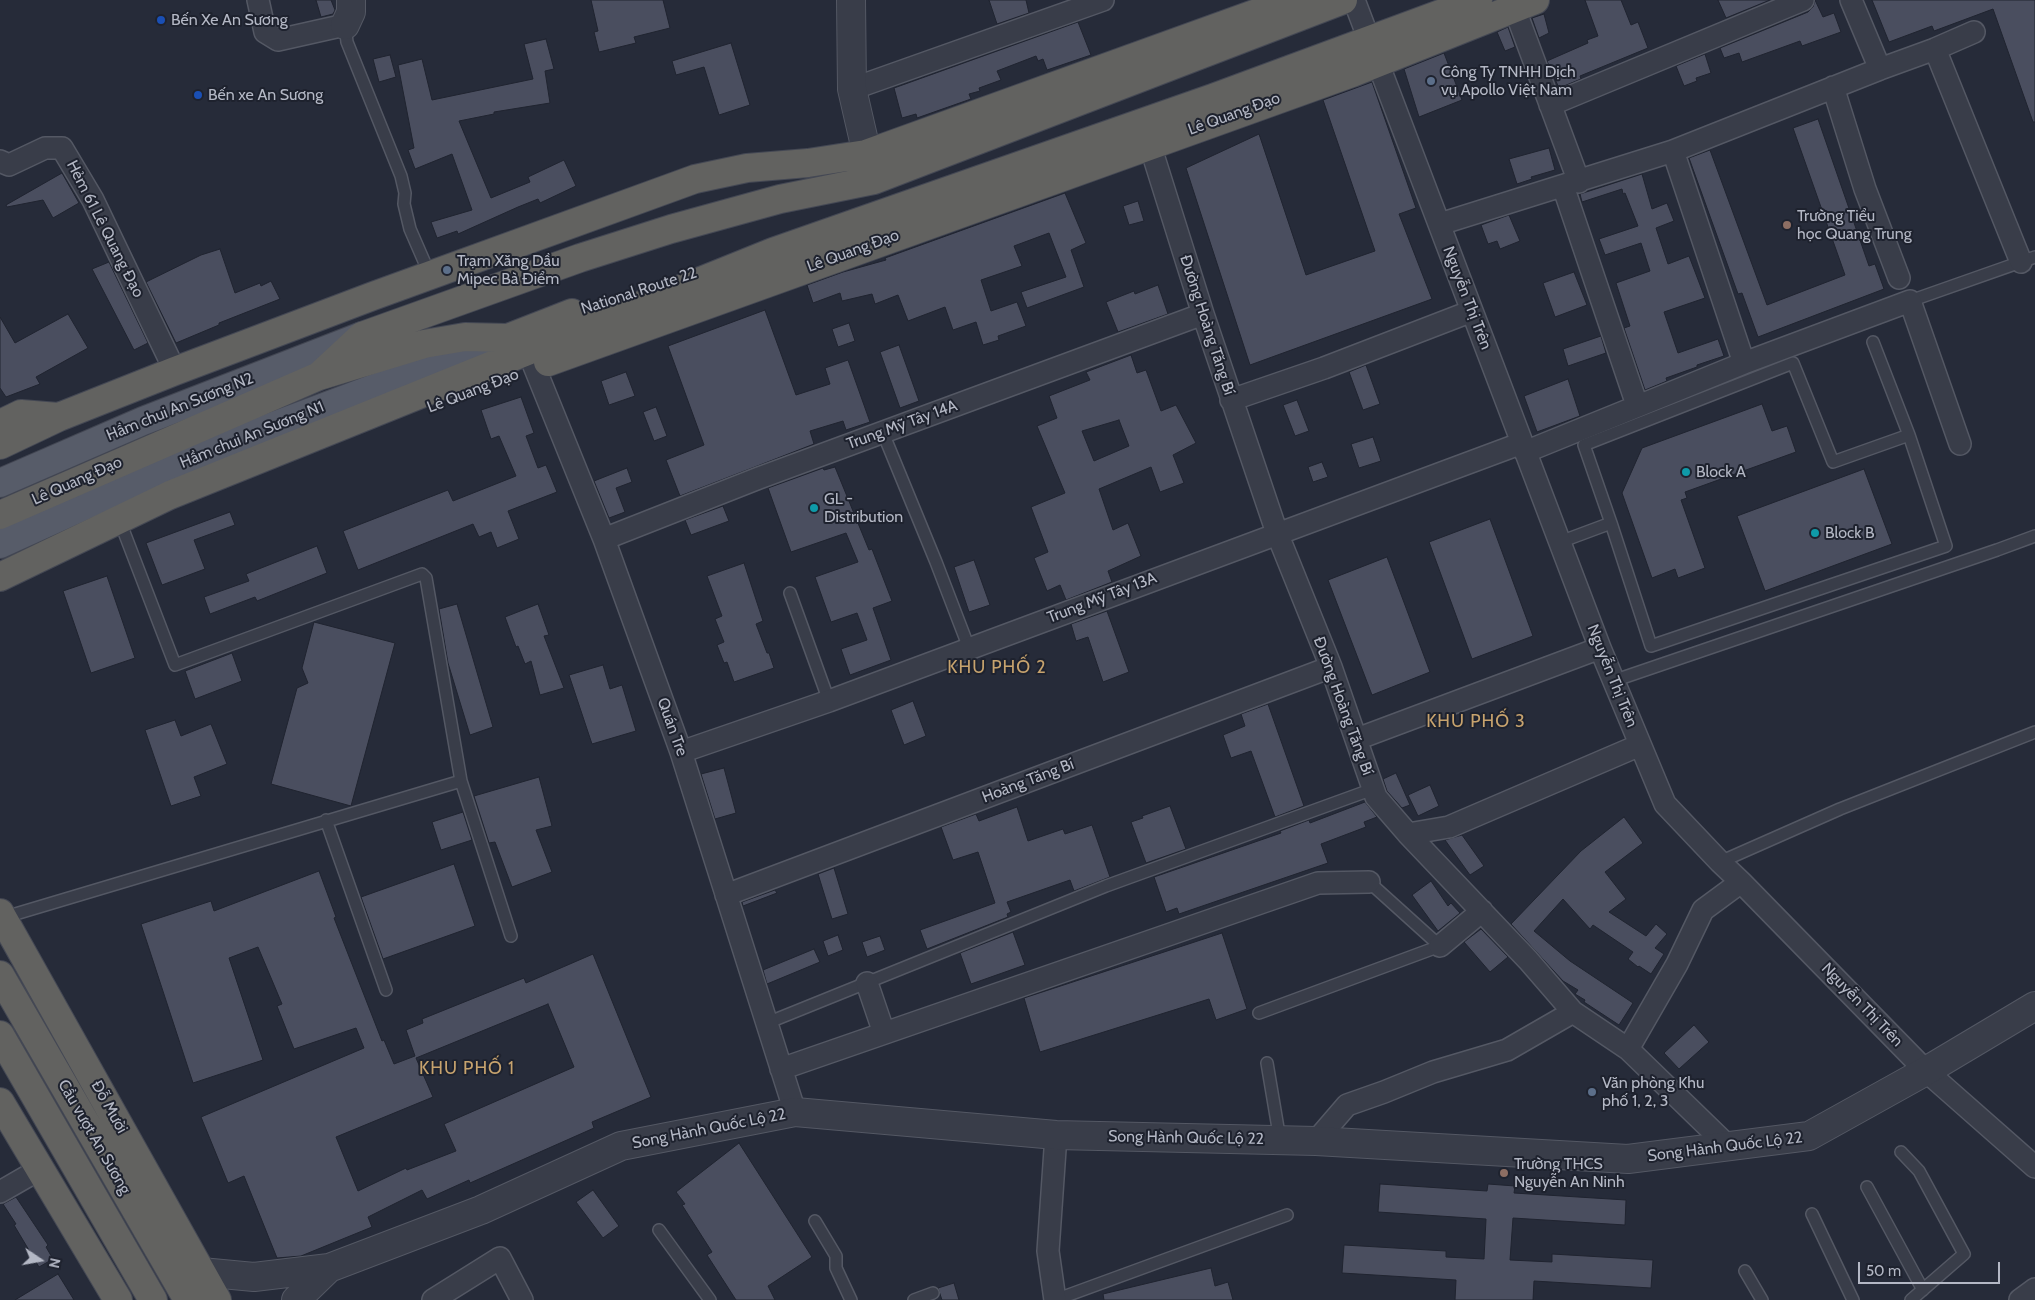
<!DOCTYPE html>
<meta charset="utf-8">
<style>
body{margin:0}
#map{position:relative;width:2035px;height:1300px;overflow:hidden;background:#262b39;font-family:Cabin,sans-serif}
canvas{display:block}
.north{position:absolute;left:15px;top:1235px;width:50px;height:50px;-webkit-text-stroke:4px #1e222e;paint-order:stroke;rotate:102deg;font-size:14px;font-weight:700;line-height:20px;text-align:center;color:#b4b8c5}
.north::after{content:'';display:block;margin:auto;width:18px;height:22px;background:#b4b8c5;clip-path:polygon(50% 0,100% 100%,50% 72%,0 100%)}
.scale{position:absolute;left:1858px;top:1262px;width:142px;height:22px;box-sizing:border-box;border:2px solid #b4b8c5;border-top:0;padding-left:6px;font-size:15px;line-height:18px;white-space:nowrap;color:#b4b8c5;-webkit-text-stroke:4px #1e222e;paint-order:stroke}
</style>
<div id="map">
<canvas width="2035" height="1300"></canvas>
<div class="north">N</div>
<div class="scale">50 m</div>
</div>
<script>
const g = document.querySelector('canvas').getContext('2d');
g.lineJoin = 'round';
function fillPath(path, color) { g.fillStyle = color; g.fill(path, 'evenodd'); }
const toPath = rows => new Path2D(rows.map(r => 'M' + r).join(''));
function trace(path, color, width, dash) { g.strokeStyle = color; g.lineWidth = width; g.lineCap = dash ? 'butt' : 'round'; g.setLineDash(dash || []); g.stroke(path); }
function label(font, color, halo, rows, align = 'center') {
  g.font = font + ' Cabin,sans-serif'; g.lineWidth = 4; g.setLineDash([]); g.textBaseline = 'middle'; g.strokeStyle = halo; g.fillStyle = color; for (const [text, x, y, turn = 0] of rows) {
    g.save(); g.translate(x, y); g.rotate((+turn || 0) * Math.PI / 180); g.textAlign = isNaN(turn) ? turn : align; if (halo) g.strokeText(text, 0, 0); g.fillText(text, 0, 0); g.restore();
  }
}
const building = toPath([
 [316,0,331,0,335,10,333,14,321,17,316,0],
 [591,0,663,0,670,28,634,37,636,43,599,52,594,32,598,31,591,0],
 [989,0,1026,0,1029,13,997,24,989,0],
 [1585,0,1621,0,1631,25,1638,22,1648,48,1580,76,1581,79,1559,88,1547,61,1588,43,1587,40,1598,36,1585,0],
 [1718,0,1770,0,1726,18,1718,0],
 [1815,0,1823,17,1834,13,1841,32,1802,46,1800,41,1742,62,1739,53,1724,58,1720,48,1808,12,1813,7,1815,0],
 [1872,0,2035,0,2035,122,2033,122,1993,9,1934,31,1932,26,1889,42,1872,0],
 [1544,14,1549,33,1539,38,1532,18,1544,14],
 [1078,22,1091,55,1047,70,1043,59,1038,61,1036,56,997,71,1001,80,979,88,980,91,969,94,971,99,917,118,916,114,902,118,894,88,1078,22],
 [1508,27,1515,47,1505,51,1497,32,1508,27],
 [546,39,554,69,545,71,550,103,494,112,494,114,459,121,491,198,530,182,528,177,564,160,576,186,540,203,538,199,518,207,458,234,457,231,437,238,431,222,472,210,452,154,415,169,408,150,414,148,398,65,422,59,432,100,533,79,524,44,546,39],
 [731,43,750,105,719,115,704,67,676,75,672,61,731,43],
 [1444,53,1462,100,1419,117,1404,69,1444,53],
 [1705,54,1711,73,1696,78,1697,81,1684,86,1676,66,1705,54],
 [390,55,396,77,379,82,373,59,390,55],
 [1372,82,1416,208,1399,214,1432,299,1250,365,1186,168,1259,134,1306,275,1375,251,1323,100,1372,82],
 [1818,119,1869,266,1875,264,1884,289,1758,337,1742,293,1738,294,1689,158,1710,150,1767,305,1845,275,1793,128,1818,119],
 [1549,148,1555,170,1531,177,1532,179,1517,184,1509,159,1549,148],
 [62,173,79,203,53,218,43,200,7,207,6,205,62,173],
 [1642,174,1652,209,1667,203,1674,221,1656,228,1668,264,1689,256,1705,298,1664,312,1678,353,1718,339,1724,356,1697,365,1697,367,1666,378,1667,381,1645,390,1624,328,1630,326,1616,283,1650,271,1641,243,1605,255,1599,239,1638,226,1625,193,1623,194,1622,189,1582,202,1580,194,1642,174],
 [1065,193,1086,243,1071,250,1084,287,1027,308,1021,292,1066,277,1049,233,1014,246,1022,266,981,280,991,311,1017,302,1026,326,998,336,999,340,983,345,976,322,953,330,945,307,908,321,898,295,875,304,872,294,842,301,840,293,813,303,807,285,843,272,886,260,885,258,1065,193],
 [1138,201,1144,221,1129,225,1123,206,1138,201],
 [1509,215,1520,241,1500,249,1497,241,1488,244,1481,225,1509,215],
 [220,249,235,293,260,283,261,286,271,281,280,299,219,323,219,325,176,343,146,282,201,255,220,249],
 [109,262,148,343,134,350,92,269,109,262],
 [1574,272,1587,305,1555,317,1543,283,1574,272],
 [1158,285,1168,314,1118,332,1106,302,1134,291,1135,294,1158,285],
 [765,310,796,395,830,384,825,368,848,360,870,422,846,430,843,421,810,431,814,444,680,496,666,460,704,445,668,346,765,310],
 [68,314,88,348,36,377,40,384,6,397,0,388,0,317,15,343,68,314],
 [849,323,855,341,838,347,832,329,849,323],
 [1601,336,1606,353,1568,366,1563,349,1601,336],
 [899,345,919,401,900,408,880,352,899,345],
 [1131,355,1137,373,1146,370,1161,411,1176,405,1196,443,1173,455,1184,483,1160,492,1151,467,1099,489,1113,530,1128,523,1141,556,1108,571,1112,582,1066,600,1060,585,1047,591,1034,558,1048,552,1031,507,1065,493,1037,426,1057,418,1049,396,1090,380,1086,372,1131,355],
 [1119,420,1129,446,1094,461,1082,431,1119,420],
 [1366,365,1380,404,1363,410,1349,372,1366,365],
 [626,372,635,396,609,405,601,381,626,372],
 [1568,379,1580,416,1537,432,1524,396,1568,379],
 [521,397,534,433,526,436,538,468,546,465,557,492,508,511,519,539,497,548,491,532,479,537,473,524,358,570,343,531,448,490,453,501,516,476,499,436,491,439,481,410,521,397],
 [1297,400,1309,431,1295,436,1283,405,1297,400],
 [1762,404,1772,431,1787,426,1796,452,1685,492,1687,498,1681,500,1705,568,1678,578,1675,569,1652,578,1622,493,1642,448,1762,404],
 [656,407,667,436,654,441,643,412,656,407],
 [1373,437,1381,461,1359,468,1351,444,1373,437],
 [1322,462,1328,477,1313,482,1308,467,1322,462],
 [835,467,869,550,872,549,892,601,873,608,891,660,850,675,841,649,867,640,857,613,831,622,815,577,858,562,846,533,791,552,768,488,823,468,824,470,835,467],
 [627,468,632,482,616,488,625,512,609,518,594,481,627,468],
 [1864,469,1892,544,1765,591,1737,516,1864,469],
 [723,506,729,521,691,535,685,520,723,506],
 [230,512,235,525,194,540,205,569,162,585,146,543,230,512],
 [1490,519,1533,636,1472,659,1429,542,1490,519],
 [317,546,327,573,257,601,255,597,210,614,204,597,249,581,246,574,317,546],
 [1387,557,1430,672,1372,695,1328,580,1387,557],
 [974,560,990,605,969,612,954,567,974,560],
 [744,563,763,621,756,624,767,653,769,653,774,668,734,682,727,662,724,663,717,645,724,642,715,619,722,616,707,576,744,563],
 [107,576,135,658,91,673,63,591,107,576],
 [457,604,493,727,470,735,448,663,439,609,457,604],
 [538,604,549,635,544,636,564,688,540,695,531,661,525,664,518,646,516,647,505,617,538,604],
 [1107,611,1129,672,1103,682,1088,637,1076,641,1071,624,1107,611],
 [314,622,395,643,351,806,271,784,297,688,308,683,302,668,314,622],
 [232,653,242,681,195,699,185,671,232,653],
 [603,665,610,689,622,685,636,731,592,744,569,675,603,665],
 [913,701,926,736,904,745,891,710,913,701],
 [1268,704,1304,806,1275,817,1251,751,1231,758,1223,735,1245,726,1241,714,1268,704],
 [175,720,181,736,211,724,227,764,194,777,201,796,171,806,145,730,175,720],
 [724,768,736,813,715,819,701,774,724,768],
 [1396,773,1410,805,1402,808,1387,791,1383,779,1396,773],
 [539,777,552,826,536,830,552,872,512,887,495,842,489,843,474,796,539,777],
 [1430,785,1439,806,1418,816,1408,795,1430,785],
 [1365,802,1377,817,1364,822,1366,827,1321,844,1328,863,1179,914,1177,908,1166,912,1154,877,1281,833,1280,831,1309,820,1310,823,1365,802],
 [1170,806,1186,849,1146,863,1131,822,1143,818,1142,816,1170,806],
 [1017,807,1028,841,1063,829,1065,834,1092,825,1110,877,1074,891,1070,880,1007,902,1011,912,1007,914,1008,917,927,949,920,930,995,903,978,852,953,860,941,827,976,814,979,821,1017,807],
 [463,812,472,840,441,850,432,822,463,812],
 [1624,817,1643,843,1605,872,1626,899,1609,912,1646,936,1656,924,1667,934,1655,948,1664,954,1651,974,1639,966,1638,967,1628,959,1633,952,1593,925,1590,929,1563,899,1534,931,1570,961,1633,1003,1619,1025,1584,1002,1585,1000,1575,994,1578,990,1563,981,1511,924,1581,851,1624,817],
 [1462,835,1484,866,1470,875,1445,840,1462,835],
 [454,864,475,926,383,959,361,897,454,864],
 [834,868,848,914,832,919,818,874,834,868],
 [319,871,336,917,334,918,382,1041,384,1040,394,1064,415,1056,406,1030,423,1023,422,1019,524,978,526,983,593,954,651,1097,592,1122,594,1128,470,1183,469,1180,427,1199,422,1190,368,1217,372,1227,301,1256,277,1258,244,1176,228,1183,201,1117,364,1048,356,1028,294,1049,277,1006,282,1004,258,947,229,958,263,1060,193,1083,141,924,211,901,214,911,319,871],
 [548,1004,574,1067,444,1124,456,1151,407,1170,406,1168,358,1191,336,1137,433,1097,416,1058,548,1004],
 [1431,881,1448,906,1451,903,1460,913,1438,931,1412,895,1431,881],
 [775,890,777,893,743,906,742,902,775,890],
 [1481,929,1508,957,1490,972,1464,942,1481,929],
 [1013,932,1025,965,971,984,960,953,1013,932],
 [1222,933,1247,1009,1216,1020,1209,999,1040,1052,1024,998,1222,933],
 [838,935,843,950,828,956,823,941,838,935],
 [880,936,885,950,867,957,862,942,880,936],
 [814,949,820,962,767,984,763,970,814,949],
 [1694,1025,1709,1042,1679,1069,1664,1053,1694,1025],
 [739,1143,812,1257,768,1286,775,1300,736,1300,707,1255,712,1252,682,1205,685,1204,676,1192,739,1143],
 [1380,1184,1487,1191,1488,1184,1515,1186,1514,1193,1626,1200,1625,1225,1513,1218,1510,1260,1552,1262,1552,1254,1653,1260,1651,1288,1534,1281,1533,1300,1455,1300,1456,1280,1342,1273,1344,1245,1446,1251,1446,1257,1484,1259,1486,1219,1378,1212,1380,1184],
 [593,1190,619,1226,603,1238,576,1202,593,1190],
 [16,1197,48,1245,46,1247,53,1259,39,1267,14,1225,16,1224,3,1204,16,1197],
 [1211,1268,1215,1286,1228,1282,1233,1300,1104,1300,1103,1294,1211,1268],
 [58,1274,74,1300,15,1300,58,1274],
 [954,1283,959,1300,942,1300,938,1288,954,1283]
]);
fillPath(building, '#4a4e5f');
trace(building, '#202430', 1);
const service = toPath([
 [345,25,347,42,401,176,405,193,404,204,410,229,430,275],
 [1910,301,2035,257],
 [1873,342,1909,435],
 [883,433,936,562,969,648],
 [119,519,175,665,422,574,426,578,461,781,511,936],
 [1560,542,1611,523,1651,646,1946,546,1909,435,1833,462,1793,363,1584,445,1611,523],
 [790,593,829,701],
 [1613,681,1997,550,2035,536],
 [326,820,386,990],
 [1720,862,1840,809,2035,732],
 [2,918,461,781],
 [1259,1013,1440,946,1369,882],
 [767,1023,1106,886,1373,789],
 [1267,1063,1280,1140],
 [1901,1152,1919,1171,1964,1254,1911,1300],
 [1867,1187,1923,1290],
 [1812,1214,1853,1300],
 [815,1221,836,1256,836,1268,851,1300],
 [659,1230,710,1300],
 [1745,1271,1762,1300],
 [914,1300,933,1293],
 [1055,1300,1287,1215]
]);
const minor = toPath([
 [258,0,265,32,278,40,345,25],
 [1354,0,1600,648,1665,804,1720,862,1741,882,1926,1071,2035,1167],
 [1851,0,1880,69],
 [1514,7,1579,182],
 [1935,49,2021,262],
 [1833,87,1865,189,1899,278],
 [852,89,1103,0],
 [1550,105,1803,0],
 [1150,145,1203,314,1277,533,1331,667,1376,797,1408,834,1528,960,1573,1012,1628,1049,1728,1146],
 [1673,151,1880,69,1935,49,1974,32],
 [0,161,9,165,45,148,62,148,93,200,175,371],
 [1563,186,1637,405],
 [1440,224,1673,151,1744,363],
 [528,351,604,539,681,752,795,1112],
 [1231,400,1324,368,1472,311],
 [1525,452,1744,363,1910,301,1960,444],
 [604,539,759,478,1203,314],
 [1357,739,1600,648],
 [681,752,829,701,1522,443],
 [1408,834,1449,827,1640,745],
 [726,895,1331,667],
 [1440,946,1482,911],
 [867,983,884,1033],
 [1628,1049,1677,964,1703,910,1741,882],
 [781,1069,1318,883,1369,882],
 [1316,1141,1347,1105,1384,1092,1433,1072,1507,1050,1573,1012],
 [0,1192,40,1169],
 [433,1300,500,1258,522,1300],
 [1055,1300,1048,1251,1056,1135],
 [2020,1300,2035,1289]
]);
const tertiary = toPath([
 [851,0,852,89,872,176],
 [345,25,351,12,351,0],
 [201,1272,254,1277,329,1268,481,1210,621,1146,795,1112,1056,1135,1316,1141,1628,1159,1809,1136,1926,1071,2035,1006],
 [296,1300,329,1268]
]);
const primary = toPath([
 [0,483,143,421,362,336],
 [0,544,161,471,260,431,508,338]
]);
const trunk = toPath([
 [548,362,1352,73,1535,0],
 [319,376,362,336,580,258,671,229,780,199,874,180,1343,0],
 [0,424,21,414,58,417],
 [0,445,59,417,175,371,373,296,695,179,747,168,808,163,866,154,1293,0],
 [0,515,319,376,424,344,465,337,508,338,572,313],
 [0,577,170,495,773,252,1213,98,1478,0],
 [0,913,217,1300],
 [0,975,188,1300],
 [0,1035,153,1300],
 [0,1102,118,1300]
]);
trace(service, '#545864', 14);
trace(minor, '#545864', 24);
trace(tertiary, '#545864', 30);
trace(primary, '#424652', 30);
trace(trunk, '#444854', 30);
trace(service, '#393d49', 11);
trace(minor, '#393d49', 21);
trace(tertiary, '#393d49', 28);
trace(primary, '#575c69', 28);
trace(trunk, '#626260', 28);
for (const [x, y, r, color] of [
 [161,20,5,"#1a4fb4"],
 [1431,81,5,"#5c6f8a"],
 [198,95,5,"#1a4fb4"],
 [1787,225,5,"#8d6e63"],
 [447,270,5,"#5c6f8a"],
 [1686,472,5,"#0f9aa8"],
 [814,508,5,"#0f9aa8"],
 [1815,533,5,"#0f9aa8"],
 [1592,1092,5,"#5c6f8a"],
 [1504,1173,5,"#8d6e63"]
]) { const dot = new Path2D(); dot.arc(x, y, r, 0, 2 * Math.PI); g.fillStyle = color; g.fill(dot); trace(dot, '#1e222e', 2); }
label('16px', '#b4b8c5', '#1e222e', [
 ["Bến Xe An Sương",171,20],
 ["Công Ty TNHH Dịch",1441,72],
 ["vụ Apollo Việt Nam",1441,90],
 ["Bến xe An Sương",208,95],
 ["Trường Tiểu",1797,216],
 ["học Quang Trung",1797,234],
 ["Trạm Xăng Dầu",457,261],
 ["Mipec Bà Điểm",457,279],
 ["Block A",1696,472],
 ["GL -",824,499],
 ["Distribution",824,517],
 ["Block B",1825,533],
 ["Văn phòng Khu",1602,1083],
 ["phố 1, 2, 3",1602,1101],
 ["Trường THCS",1514,1164],
 ["Nguyễn An Ninh",1514,1182]
], 'left');
label('16px', '#b4b8c5', '#1e222e', [
 ["Lê Quang Đạo",1234,114,-20],
 ["Hẻm 61 Lê Quang Đạo",105,229,63],
 ["Lê Quang Đạo",853,251,-20],
 ["National Route 22",639,291,-18],
 ["Nguyễn Thị Trên",1467,298,69],
 ["Đường Hoàng Tăng Bí",1207,325,72],
 ["Lê Quang Đạo",473,391,-21],
 ["Hầm chui An Sương N2",180,407,-22],
 ["Trung Mỹ Tây 14A",902,425,-20],
 ["Hầm chui An Sương N1",252,435,-22],
 ["Lê Quang Đạo",77,481,-24],
 ["Trung Mỹ Tây 13A",1102,598,-21],
 ["Nguyễn Thị Trên",1612,676,68],
 ["Đường Hoàng Tăng Bí",1343,706,70],
 ["Quán Tre",672,727,70],
 ["Hoàng Tăng Bí",1028,781,-21],
 ["Nguyễn Thị Trên",1862,1005,46],
 ["Đỗ Mười",109,1107,61],
 ["Song Hành Quốc Lộ 22",709,1129,-11],
 ["Cầu vượt An Sương",94,1137,60],
 ["Song Hành Quốc Lộ 22",1186,1138,1],
 ["Song Hành Quốc Lộ 22",1725,1147,-7]
]);
g.letterSpacing = '1px';
label('18px', '#c7a36e', '#1e222e', [
 ["KHU PHỐ 2",997,668],
 ["KHU PHỐ 3",1476,722],
 ["KHU PHỐ 1",467,1069]
]);
g.letterSpacing = '0px';
</script>
